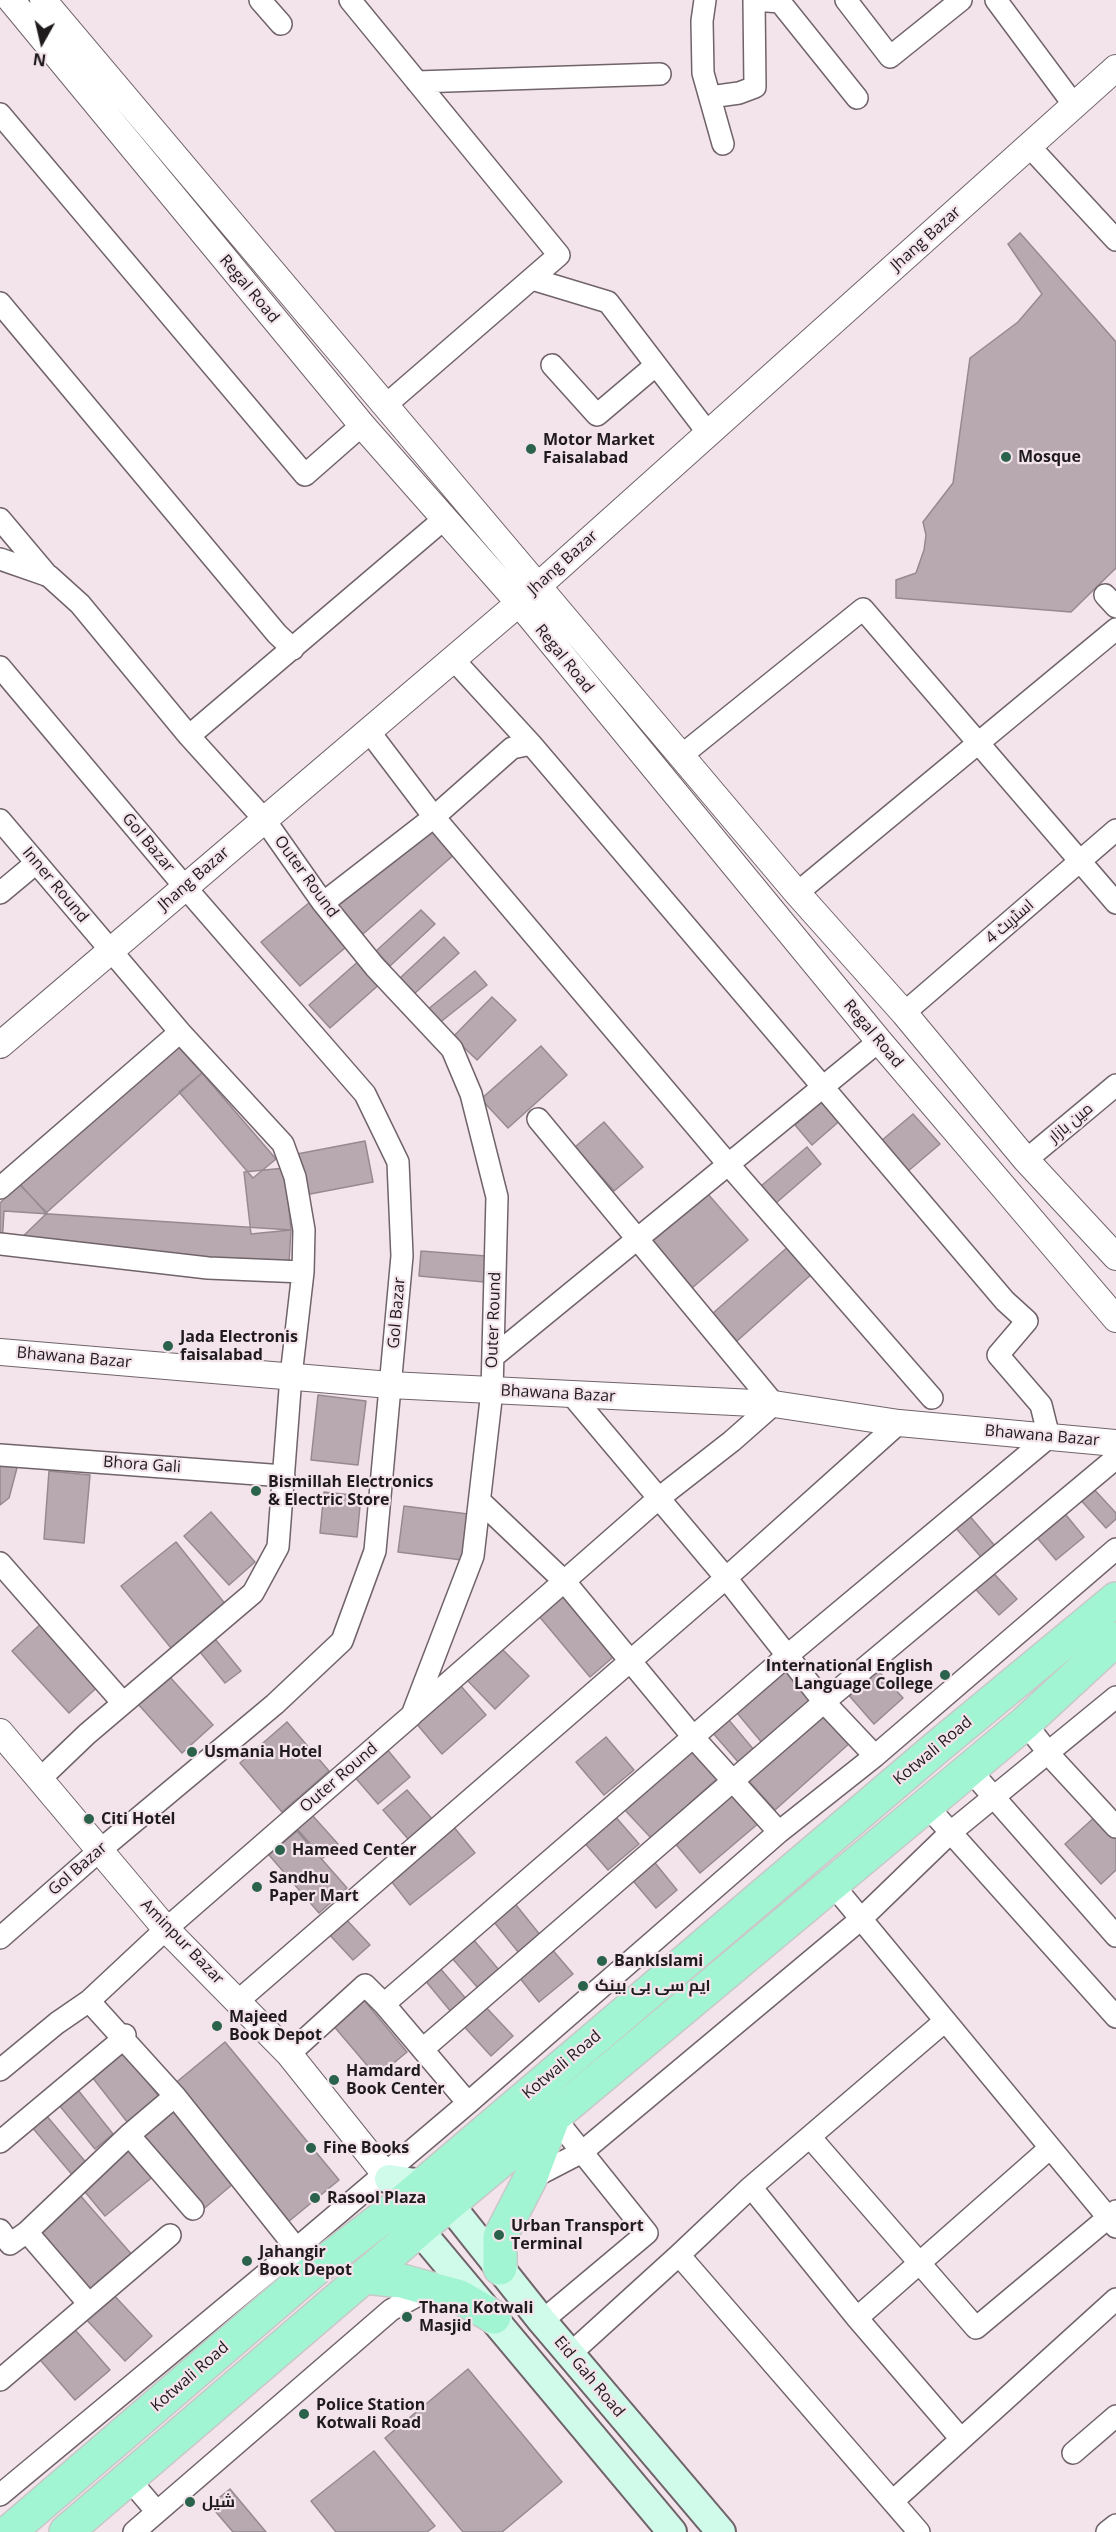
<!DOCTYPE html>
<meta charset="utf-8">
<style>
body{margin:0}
#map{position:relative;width:1116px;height:2532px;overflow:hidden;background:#f3e3eb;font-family:"Open Sans",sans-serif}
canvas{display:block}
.north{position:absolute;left:12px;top:12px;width:60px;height:60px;-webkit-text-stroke:4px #f3e3eb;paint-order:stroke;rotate:188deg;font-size:16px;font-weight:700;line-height:24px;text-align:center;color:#1f1a1c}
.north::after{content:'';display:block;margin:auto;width:21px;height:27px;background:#1f1a1c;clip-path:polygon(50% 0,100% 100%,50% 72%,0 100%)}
</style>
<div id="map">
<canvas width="1116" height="2532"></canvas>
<div class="north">N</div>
</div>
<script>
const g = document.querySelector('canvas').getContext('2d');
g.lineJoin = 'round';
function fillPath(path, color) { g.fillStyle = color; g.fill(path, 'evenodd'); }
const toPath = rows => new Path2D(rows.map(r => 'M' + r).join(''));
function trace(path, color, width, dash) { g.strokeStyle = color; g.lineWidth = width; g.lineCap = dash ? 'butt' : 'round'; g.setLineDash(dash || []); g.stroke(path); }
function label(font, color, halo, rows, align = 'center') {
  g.font = font + ' "Open Sans",Cairo,sans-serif'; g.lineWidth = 4.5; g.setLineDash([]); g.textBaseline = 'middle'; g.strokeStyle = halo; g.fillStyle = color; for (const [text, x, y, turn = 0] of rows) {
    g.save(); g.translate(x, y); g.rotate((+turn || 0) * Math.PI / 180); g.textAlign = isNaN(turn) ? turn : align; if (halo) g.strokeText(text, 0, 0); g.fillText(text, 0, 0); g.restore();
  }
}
const building = toPath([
 [1020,233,1116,342,1116,568,1071,612,896,598,896,580,916,573,924,550,926,535,923,522,953,483,970,358,1018,322,1042,294,1008,244,1020,233],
 [431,824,456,853,363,934,337,905,431,824],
 [315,898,352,942,300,986,261,942,315,898],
 [421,910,435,924,390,966,376,951,421,910],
 [444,937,459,953,414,994,400,978,444,937],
 [361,959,382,982,330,1028,309,1005,361,959],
 [475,971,487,985,438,1024,427,1010,475,971],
 [492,997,516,1020,477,1060,453,1037,492,997],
 [174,1042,202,1073,46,1213,18,1182,174,1042],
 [541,1046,567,1075,508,1128,481,1099,541,1046],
 [202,1073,276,1159,253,1178,179,1092,202,1073],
 [825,1098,843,1118,812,1145,795,1125,825,1098],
 [913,1114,940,1144,907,1172,881,1141,913,1114],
 [604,1122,643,1167,614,1191,575,1147,604,1122],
 [365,1141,373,1182,305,1195,297,1154,365,1141],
 [807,1147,821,1164,776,1203,761,1186,807,1147],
 [285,1168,291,1230,251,1234,244,1172,285,1168],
 [19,1184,47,1213,14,1245,0,1232,0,1203,19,1184],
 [707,1193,748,1240,692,1288,652,1241,707,1193],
 [4,1211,291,1230,289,1263,2,1244,4,1211],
 [790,1245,814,1272,737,1341,712,1314,790,1245],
 [421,1251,486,1256,484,1282,419,1276,421,1251],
 [318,1395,366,1401,358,1465,311,1460,318,1395],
 [0,1463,18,1464,9,1498,0,1505,0,1463],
 [49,1471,90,1475,84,1543,44,1539,49,1471],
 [1091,1486,1116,1513,1116,1519,1106,1528,1078,1497,1091,1486],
 [324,1492,361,1496,357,1537,320,1533,324,1492],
 [1057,1504,1084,1537,1056,1560,1028,1527,1057,1504],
 [404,1506,468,1514,462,1560,398,1552,404,1506],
 [211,1512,255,1562,229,1585,184,1536,211,1512],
 [968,1514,995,1546,981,1557,954,1526,968,1514],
 [176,1542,226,1605,171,1648,121,1586,176,1542],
 [987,1566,1017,1599,999,1615,969,1582,987,1566],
 [568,1591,619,1652,590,1677,538,1615,568,1591],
 [45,1620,103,1682,69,1713,12,1651,45,1620],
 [211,1634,241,1671,225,1683,196,1647,211,1634],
 [500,1647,529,1676,495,1709,467,1680,500,1647],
 [787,1664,817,1699,763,1744,733,1708,787,1664],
 [874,1666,903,1698,874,1724,846,1692,874,1666],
 [169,1676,213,1725,182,1753,138,1704,169,1676],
 [460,1685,486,1715,442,1754,416,1723,460,1685],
 [823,1711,851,1742,775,1810,747,1779,823,1711],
 [728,1719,754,1750,739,1763,712,1732,728,1719],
 [287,1722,329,1771,282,1812,240,1763,287,1722],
 [606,1737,634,1770,604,1795,576,1762,606,1737],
 [693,1747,720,1776,651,1838,624,1809,693,1747],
 [386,1748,410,1777,378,1804,353,1775,386,1748],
 [407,1790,433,1820,409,1840,383,1810,407,1790],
 [734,1791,760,1822,700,1873,674,1842,734,1791],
 [312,1815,338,1844,323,1858,297,1829,312,1815],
 [614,1815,639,1844,608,1870,583,1841,614,1815],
 [1097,1815,1116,1836,1116,1870,1101,1884,1065,1844,1097,1815],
 [453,1826,475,1853,410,1905,388,1877,453,1826],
 [297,1831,347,1888,319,1913,269,1855,297,1831],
 [651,1858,677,1890,656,1908,629,1876,651,1858],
 [512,1900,541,1936,519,1953,490,1917,512,1900],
 [343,1916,370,1945,353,1960,326,1931,343,1916],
 [467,1932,499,1970,478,1988,445,1950,467,1932],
 [544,1940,573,1974,539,2002,511,1967,544,1940],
 [439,1967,467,2000,452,2013,424,1979,439,1967],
 [363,1999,407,2052,377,2077,332,2024,363,1999],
 [481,2002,513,2036,491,2056,460,2022,481,2002],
 [225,2042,339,2180,288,2222,173,2085,225,2042],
 [121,2048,160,2098,128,2123,89,2073,121,2048],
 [74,2085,113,2134,95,2149,55,2100,74,2085],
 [171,2107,234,2183,200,2212,137,2135,171,2107],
 [45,2114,89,2166,75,2178,31,2126,45,2114],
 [131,2147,155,2175,105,2216,81,2187,131,2147],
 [78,2193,133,2256,91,2292,37,2229,78,2193],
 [110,2291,152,2336,125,2361,83,2316,110,2291],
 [70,2324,110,2370,75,2400,35,2354,70,2324],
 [468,2369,562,2482,502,2532,463,2532,385,2438,468,2369],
 [374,2451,435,2526,427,2532,336,2532,311,2501,374,2451],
 [230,2489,266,2532,233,2532,210,2505,230,2489]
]);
fillPath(building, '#b8a9b1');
trace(building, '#968990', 1.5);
const minor = toPath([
 [260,0,281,24],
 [350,0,559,255,387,404],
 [705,0,702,21,703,73,723,144],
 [755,0,780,2,857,98],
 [846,0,890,57,961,0],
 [996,0,1074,105],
 [417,82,660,74],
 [710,97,739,93,755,87,754,0],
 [0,114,305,475,362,425],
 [1030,147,1116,240],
 [532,279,608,302,708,433],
 [0,303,277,634,293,649],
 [552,365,597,415,656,365],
 [0,519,48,576],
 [0,559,49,576,80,604,189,736,264,819,323,903,375,967,452,1049,471,1094,497,1197,492,1391,473,1556,412,1715,166,1929,89,2001,57,2023,0,2070],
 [1105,595,1116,607],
 [0,667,185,887,365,1094,398,1162,402,1256,375,1551,342,1641,275,1704,99,1851,0,1938],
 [368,730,434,817,728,1164,932,1398],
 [189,736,444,519],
 [682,755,863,609,1116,903],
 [0,820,180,1032,283,1144,295,1177,304,1230,303,1272,291,1376,278,1547,253,1593,87,1734,40,1779],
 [0,893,36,863],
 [797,893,1116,629],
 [323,903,434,817,512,748,531,744],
 [904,1013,1116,830],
 [1026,1160,1116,1085],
 [0,1188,180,1032],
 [0,1244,208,1268,303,1272],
 [493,1357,879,1041],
 [571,1394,726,1578,824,1702,875,1756],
 [0,1455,284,1476],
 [480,1501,565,1582,694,1738,779,1832],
 [0,1563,123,1703],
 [415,1712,659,1498,732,1441,774,1404,538,1119],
 [1025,1723,1055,1761,1116,1827],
 [970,1770,1116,1936],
 [927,1806,1116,2017],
 [833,1885,1116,2227],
 [89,2001,175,2096,304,2258],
 [238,2001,726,1578,899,1423],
 [384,2004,788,1655,1049,1437,1041,1405,998,1355,1027,1321,1005,1301,531,744,453,659],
 [423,2049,824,1702,1116,1458],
 [289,2054,365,1985,384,2004,468,2103],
 [554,2117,582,2152,861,1919,951,1832,1116,1697],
 [129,2135,193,2209],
 [810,2137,976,2328,1116,2211],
 [0,2142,123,2039,125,2035],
 [530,2179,582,2152,647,2233,542,2321],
 [751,2187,857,2318,1050,2148],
 [0,2230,10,2244,27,2232,129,2135,175,2096],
 [27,2232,89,2304],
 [679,2255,919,2532],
 [857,2318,961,2439],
 [570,2354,679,2255,751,2187,945,2021],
 [0,2380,170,2235],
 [1073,2453,1116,2416],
 [129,2479,157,2512],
 [0,2495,296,2249,468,2103,779,1832,875,1756,1116,1549],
 [893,2501,1116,2299],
 [134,2532,391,2310,431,2288],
 [1107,2532,1116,2525]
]);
const tertiary = toPath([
 [11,0,362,425,519,603,879,1041,1116,1319],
 [43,0,797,893,904,1013,1026,1160,1116,1257],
 [0,1045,519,603,1116,68],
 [0,1352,390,1385,774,1404,899,1423,1116,1443],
 [0,1732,166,1929,289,2054,389,2179]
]);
const secondary = toPath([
 [389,2179,422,2184,449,2204,542,2321,721,2532],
 [405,2213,672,2532]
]);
const primary = toPath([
 [500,2268,500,2237,530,2179,553,2118],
 [365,2277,402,2281,460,2297,494,2317],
 [9,2532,313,2271,399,2205,936,1748,1116,1599],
 [66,2532,449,2204,1025,1723,1116,1639]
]);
trace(minor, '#70636a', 24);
trace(tertiary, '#70636a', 28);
trace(secondary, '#70636a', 32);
trace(primary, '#c9c8c9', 36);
trace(minor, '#fff', 21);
trace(tertiary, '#fff', 26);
trace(secondary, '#d0fae9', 28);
trace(primary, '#a1f5d3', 33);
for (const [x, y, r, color] of [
 [531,449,6,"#2a624b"],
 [1006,457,6,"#2a624b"],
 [168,1346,6,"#2a624b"],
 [256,1491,6,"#2a624b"],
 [945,1675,6,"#2a624b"],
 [192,1752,6,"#2a624b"],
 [89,1819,6,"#2a624b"],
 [280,1850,6,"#2a624b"],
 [257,1887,6,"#2a624b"],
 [602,1961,6,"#2a624b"],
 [583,1986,6,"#2a624b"],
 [217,2026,6,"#2a624b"],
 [334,2080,6,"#2a624b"],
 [311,2148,6,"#2a624b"],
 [315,2198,6,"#2a624b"],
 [499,2235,6,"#2a624b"],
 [247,2261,6,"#2a624b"],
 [407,2317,6,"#2a624b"],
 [304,2414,6,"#2a624b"],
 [190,2502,6,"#2a624b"]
]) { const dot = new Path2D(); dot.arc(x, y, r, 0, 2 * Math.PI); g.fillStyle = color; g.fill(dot); trace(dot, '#f3e3eb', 2); }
label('16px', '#1f1a1c', '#f3e3eb', [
 ["Jhang Bazar",926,239,-42],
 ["Regal Road",249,289,50],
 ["Jhang Bazar",563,563,-42],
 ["Regal Road",564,659,51],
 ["Gol Bazar",148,843,50],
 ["Outer Round",306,877,54],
 ["Jhang Bazar",194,879,-41],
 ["Inner Round",55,885,50],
 ["اسٹریٹ 4",1010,922,-41],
 ["Regal Road",873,1034,50],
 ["مین بازار",1071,1123,-40],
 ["Gol Bazar",397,1313,-85],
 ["Outer Round",494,1320,-88],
 ["Bhawana Bazar",74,1358,5],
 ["Bhawana Bazar",558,1394,3],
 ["Bhawana Bazar",1042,1436,5],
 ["Bhora Gali",142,1465,4],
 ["Kotwali Road",933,1751,-40],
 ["Outer Round",339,1778,-41],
 ["Gol Bazar",78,1869,-41],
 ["Aminpur Bazar",182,1942,46],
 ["Kotwali Road",562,2065,-40],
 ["Kotwali Road",190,2377,-41],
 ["Eid Gah Road",589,2377,50]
]);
label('bold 16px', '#1f1a1c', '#f3e3eb', [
 ["Motor Market",543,440],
 ["Faisalabad",543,458],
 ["Mosque",1018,457],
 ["Jada Electronis",180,1337],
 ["faisalabad",180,1355],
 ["Bismillah Electronics",268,1482],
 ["& Electric Store",268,1500],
 ["International English",933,1666,"right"],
 ["Language College",933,1684,"right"],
 ["Usmania Hotel",204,1752],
 ["Citi Hotel",101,1819],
 ["Hameed Center",292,1850],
 ["Sandhu",269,1878],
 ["Paper Mart",269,1896],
 ["BankIslami",614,1961],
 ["ایم سی بی بینک",595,1986],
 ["Majeed",229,2017],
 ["Book Depot",229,2035],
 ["Hamdard",346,2071],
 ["Book Center",346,2089],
 ["Fine Books",323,2148],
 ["Rasool Plaza",327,2198],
 ["Urban Transport",511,2226],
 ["Terminal",511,2244],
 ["Jahangir",259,2252],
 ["Book Depot",259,2270],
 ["Thana Kotwali",419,2308],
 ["Masjid",419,2326],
 ["Police Station",316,2405],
 ["Kotwali Road",316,2423],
 ["شیل",202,2502]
], 'left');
</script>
